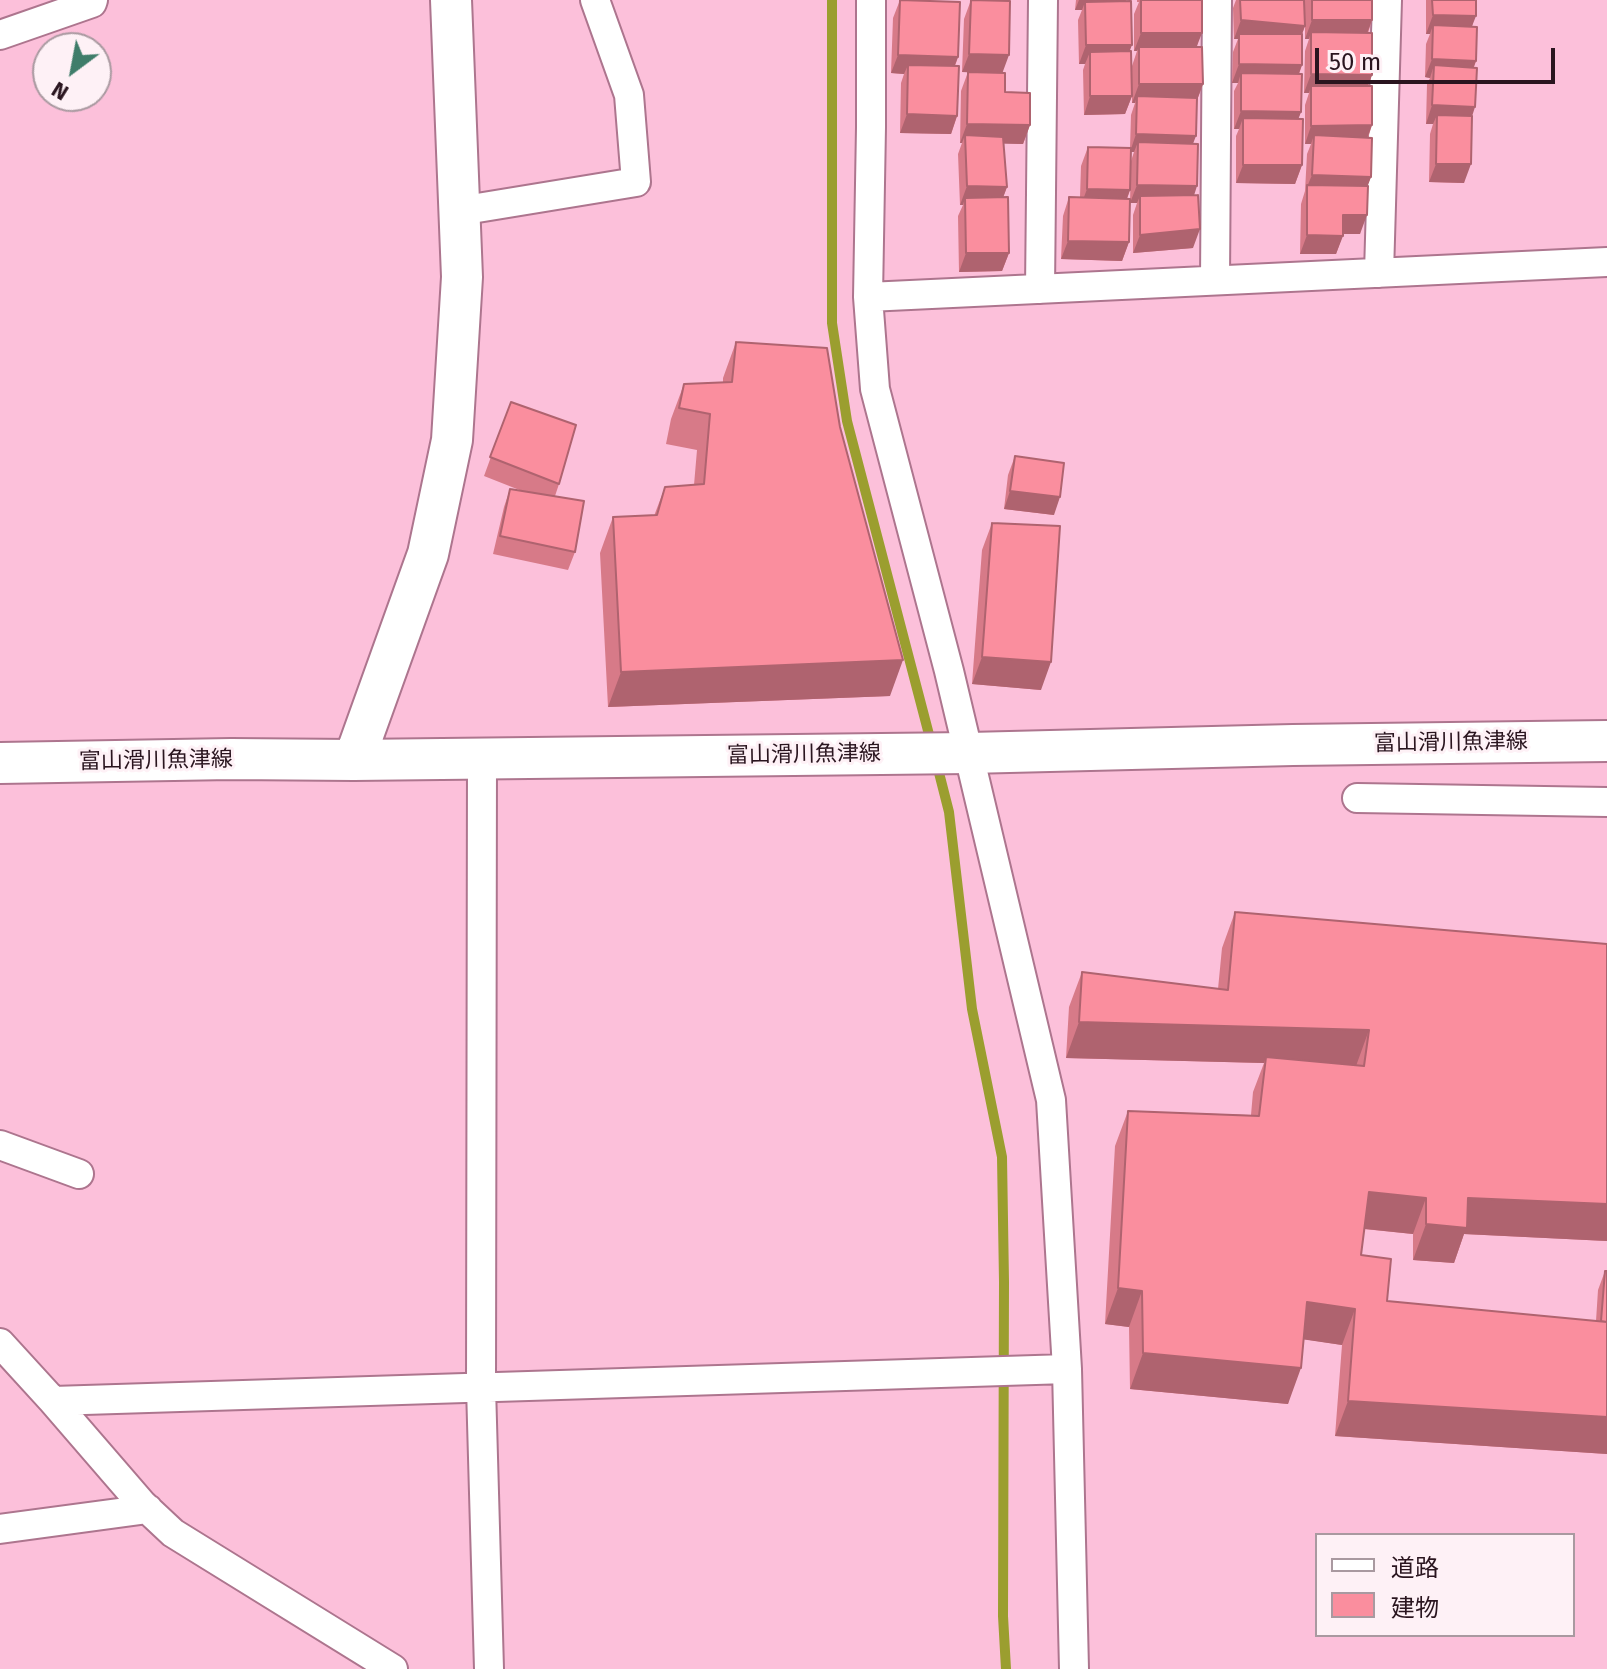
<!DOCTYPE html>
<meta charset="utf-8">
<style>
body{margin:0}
#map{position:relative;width:1607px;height:1669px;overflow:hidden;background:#fcc0da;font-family:"Fira Sans","Noto Sans JP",sans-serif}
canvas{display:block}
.legend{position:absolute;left:1315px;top:1533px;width:260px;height:104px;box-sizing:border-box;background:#fef1f6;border:2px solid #a999a0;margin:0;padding:10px 14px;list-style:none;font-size:24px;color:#2a151f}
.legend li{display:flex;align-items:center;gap:16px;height:40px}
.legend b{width:40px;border:2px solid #a999a0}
.north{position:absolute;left:32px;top:32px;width:80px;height:80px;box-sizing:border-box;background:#fef1f6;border:2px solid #a999a0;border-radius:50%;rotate:212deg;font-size:22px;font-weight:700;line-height:32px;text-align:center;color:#2a151f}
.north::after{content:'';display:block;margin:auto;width:28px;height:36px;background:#3f7d6a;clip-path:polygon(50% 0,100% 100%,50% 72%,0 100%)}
.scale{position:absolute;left:1315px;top:48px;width:240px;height:36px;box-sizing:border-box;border:4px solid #2a151f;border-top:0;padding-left:10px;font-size:24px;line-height:28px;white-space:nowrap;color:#2a151f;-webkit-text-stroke:6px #fef1f6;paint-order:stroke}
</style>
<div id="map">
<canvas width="1607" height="1669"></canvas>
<ul class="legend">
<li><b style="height:10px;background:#fff"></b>道路</li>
<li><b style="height:22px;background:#fa8e9e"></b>建物</li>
</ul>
<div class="north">N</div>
<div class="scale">50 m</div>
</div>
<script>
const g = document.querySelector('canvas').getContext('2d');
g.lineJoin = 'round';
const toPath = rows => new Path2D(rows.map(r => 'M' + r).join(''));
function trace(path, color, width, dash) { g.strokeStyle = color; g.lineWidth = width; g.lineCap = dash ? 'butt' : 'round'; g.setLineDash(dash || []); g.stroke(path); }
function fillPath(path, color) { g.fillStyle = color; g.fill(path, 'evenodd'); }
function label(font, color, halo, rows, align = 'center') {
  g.font = font + ' "Fira Sans","Noto Sans JP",sans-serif'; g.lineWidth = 6; g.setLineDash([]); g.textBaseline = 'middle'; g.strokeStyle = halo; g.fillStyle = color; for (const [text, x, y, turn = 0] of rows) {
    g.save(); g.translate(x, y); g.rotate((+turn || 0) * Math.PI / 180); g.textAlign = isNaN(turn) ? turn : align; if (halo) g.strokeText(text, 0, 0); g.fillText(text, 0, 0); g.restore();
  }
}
trace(toPath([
 [832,0,832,323,847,421,932,746],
 [936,761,949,812,972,1009,1002,1157,1004,1282,1003,1616,1006,1669]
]), '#9b9e2f', 10);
const street = toPath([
 [871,0,871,127,868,297,875,389,949,671,1051,1100,1067,1369,1074,1669],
 [0,35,92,3,93,0],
 [459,211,636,182,629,95,595,0],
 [1379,273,1387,0],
 [1215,280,1217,0],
 [1040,289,1043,0],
 [868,297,1607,262],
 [482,758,481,1387,489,1669],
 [1357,798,1607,802],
 [0,1145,79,1174],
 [0,1343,53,1401,142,1504,173,1533,393,1669],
 [53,1401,1067,1369],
 [0,1529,148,1509]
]);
const secondary = toPath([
 [354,760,428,554,452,440,462,277,451,0],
 [0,763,231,759,354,760,969,753,1293,745,1607,741]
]);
trace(street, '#ad758e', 32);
trace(secondary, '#ad758e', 44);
trace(street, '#fff', 28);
trace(secondary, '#fff', 40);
fillPath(toPath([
 [900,0,958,57,955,66,957,116,951,134,900,133,901,83,904,74,891,73,893,18],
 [971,0,1002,73,1005,92,1030,125,1023,144,1003,143,1007,187,1003,197,1009,253,1002,271,959,272,958,216,963,205,960,205,958,154,962,143,960,143,961,91,968,72,962,72,964,19],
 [1076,0,1126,0,1132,94,1132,66,1137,51,1134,51,1134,14,1139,2,1137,2,1137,0,1202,0,1197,47,1203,84,1197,100,1193,144,1193,248,1133,253,1133,215,1137,203,1130,203,1131,161,1134,152,1131,152,1130,190,1127,199,1129,242,1122,261,1061,259,1063,216,1069,197,1080,197,1081,166,1088,147,1130,148,1131,115,1135,103,1132,103,1132,96,1125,114,1084,115,1083,70,1085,64,1079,64,1078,20,1082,10,1075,10],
 [1236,0,1304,0,1305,26,1302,34,1302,65,1299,74,1301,112,1298,119,1302,165,1295,184,1236,183,1236,136,1239,129,1234,129,1234,91,1238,83,1232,83,1233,52,1238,39,1234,39,1233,8],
 [1305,0,1372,0,1372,20,1368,33,1372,75,1368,86,1372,125,1368,138,1371,177,1367,186,1360,234,1343,234,1336,254,1300,254,1301,204,1305,191,1307,154,1311,144,1305,144,1305,105,1309,93,1304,93,1305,51,1309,39,1305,39],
 [1426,0,1476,0,1472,27,1476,61,1474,67,1472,117,1464,183,1429,182,1430,134,1433,124,1426,124,1427,84,1430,78,1425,77,1426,44,1430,34,1426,34],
 [736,342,840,427,890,696,608,707,600,553,613,517,654,516,665,487,694,485,697,450,666,444,671,419,684,384,723,382,723,378],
 [511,402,559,484,555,496,575,552,568,570,493,554,504,507,510,489,522,491,484,476],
 [1015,456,1054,515,1004,509,1008,475],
 [992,523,1041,690,972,684,982,550],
 [1235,912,1607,944,1607,1241,1464,1234,1454,1263,1413,1260,1413,1234,1364,1229,1361,1255,1387,1301,1596,1321,1598,1290,1605,1271,1607,1454,1335,1436,1342,1345,1303,1339,1288,1404,1130,1389,1129,1327,1105,1324,1115,1146,1128,1111,1251,1115,1253,1092,1264,1063,1066,1058,1069,1007,1082,972,1218,989,1222,948]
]), '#d77a88');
fillPath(toPath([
 [1079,0,1126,0,1122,11,1085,2,1082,10,1075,10],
 [1433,15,1476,16,1469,34,1433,25,1430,34,1426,34],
 [1241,20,1305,26,1298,45,1239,34,1238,39,1234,39],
 [1312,20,1372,20,1365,39,1311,32,1309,39,1305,39],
 [1141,33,1202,33,1195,51,1139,47,1137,51,1134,51],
 [1086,45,1132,45,1125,63,1090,52,1085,64,1079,64],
 [969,54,1009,55,1002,74,962,72],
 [898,55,958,57,951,75,908,65,904,74,891,73],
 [1432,59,1476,61,1469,79,1434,65,1430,78,1425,77],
 [1239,64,1302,65,1295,84,1241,73,1238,83,1232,83],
 [1311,74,1372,75,1365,94,1311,86,1309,93,1304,93],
 [1139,84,1203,84,1196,103,1137,96,1135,103,1132,103],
 [1090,96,1132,96,1125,114,1084,115],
 [1432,105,1475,107,1469,126,1437,115,1433,124,1426,124],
 [1241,111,1301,112,1294,130,1243,118,1239,129,1234,129],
 [907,114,957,116,951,134,900,133],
 [967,124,1030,125,1023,144,965,143,965,135,962,143,960,143],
 [1372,125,1365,144,1314,135,1311,144,1305,144,1311,126],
 [1136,134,1196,136,1189,154,1138,142,1134,152,1130,152],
 [1436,164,1471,164,1464,183,1429,182],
 [1243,165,1302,165,1295,184,1236,183],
 [1312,175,1371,177,1364,196,1307,187],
 [1137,185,1197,186,1191,205,1140,196,1137,203,1130,203],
 [967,186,1007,187,1000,206,965,198,963,205,960,205],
 [1087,189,1130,190,1123,209,1080,208],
 [1343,215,1367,215,1360,234,1336,234],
 [1200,229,1193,248,1133,253,1140,235],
 [1307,235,1343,236,1336,254,1300,254],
 [1068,241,1129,242,1122,261,1061,259],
 [966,253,1009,253,1002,271,959,272],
 [1010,491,1060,497,1054,515,1004,509],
 [982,657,1051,662,1041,690,972,684],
 [903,660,890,696,608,707,621,672],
 [1079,1022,1369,1030,1356,1066,1266,1057,1264,1063,1066,1058],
 [1369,1192,1426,1198,1413,1234,1356,1228],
 [1468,1198,1607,1204,1607,1241,1464,1234,1454,1263,1413,1260,1426,1224],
 [1118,1288,1142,1291,1129,1327,1105,1324],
 [1307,1302,1355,1309,1342,1345,1294,1338],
 [1143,1353,1301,1368,1288,1404,1130,1389],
 [1348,1401,1607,1417,1607,1454,1335,1436]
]), '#af636f');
const building = toPath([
 [900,0,960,2,958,57,898,55,900,0],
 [971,0,1010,1,1009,55,969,54,971,0],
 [1141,0,1202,0,1202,33,1141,33,1141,0],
 [1240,0,1304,0,1305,26,1241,20,1240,0],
 [1312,0,1372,0,1372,20,1312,20,1312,0],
 [1432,0,1476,0,1476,16,1433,15,1432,0],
 [1131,1,1132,45,1086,45,1085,2,1131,1],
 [1433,25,1477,27,1476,61,1432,59,1433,25],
 [1311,32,1372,33,1372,75,1311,74,1311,32],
 [1239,34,1302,34,1302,65,1239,64,1239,34],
 [1139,47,1202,47,1203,84,1139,84,1139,47],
 [1131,51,1132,96,1090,96,1090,52,1131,51],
 [908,65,959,66,957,116,907,114,908,65],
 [1434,65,1477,68,1475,107,1432,105,1434,65],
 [968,72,1005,73,1005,92,1030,93,1030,125,967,124,968,72],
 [1241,73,1302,74,1301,112,1241,111,1241,73],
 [1311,86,1372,86,1372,125,1311,126,1311,86],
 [1137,96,1197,98,1196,136,1136,134,1137,96],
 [1437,115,1472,116,1471,164,1436,164,1437,115],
 [1243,118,1303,119,1302,165,1243,165,1243,118],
 [965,135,1003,137,1007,187,967,186,965,135],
 [1314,135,1372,138,1371,177,1312,175,1314,135],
 [1138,142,1198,144,1197,186,1137,185,1138,142],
 [1088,147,1131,148,1130,190,1087,189,1088,147],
 [1307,185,1368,186,1367,215,1343,215,1343,236,1307,235,1307,185],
 [1198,195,1200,229,1140,235,1140,196,1198,195],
 [1008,197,1009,253,966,253,965,198,1008,197],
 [1069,197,1130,199,1129,242,1068,241,1069,197],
 [736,342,827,348,840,427,903,660,621,672,613,517,657,515,665,487,704,484,710,414,679,408,684,384,732,382,736,342],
 [511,402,576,425,559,484,490,457,511,402],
 [1015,456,1064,463,1060,497,1010,491,1015,456],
 [510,489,584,501,575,552,500,536,510,489],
 [992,523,1060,526,1051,662,982,657,992,523],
 [1235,912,1607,944,1607,1204,1468,1198,1467,1228,1426,1224,1426,1198,1369,1192,1361,1255,1391,1259,1387,1301,1607,1322,1607,1417,1348,1401,1355,1309,1307,1302,1301,1368,1143,1353,1142,1291,1118,1288,1128,1111,1259,1116,1266,1057,1364,1066,1369,1030,1079,1022,1082,972,1228,990,1235,912],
 [1605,1271,1607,1271,1607,1322,1601,1321,1605,1271]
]);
fillPath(building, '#fa8e9e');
trace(building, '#af636f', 2);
label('22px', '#2a151f', '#fef1f6', [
 ["富山滑川魚津線",1451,743,-1],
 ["富山滑川魚津線",804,755,-1],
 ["富山滑川魚津線",156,761,-1]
]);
</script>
